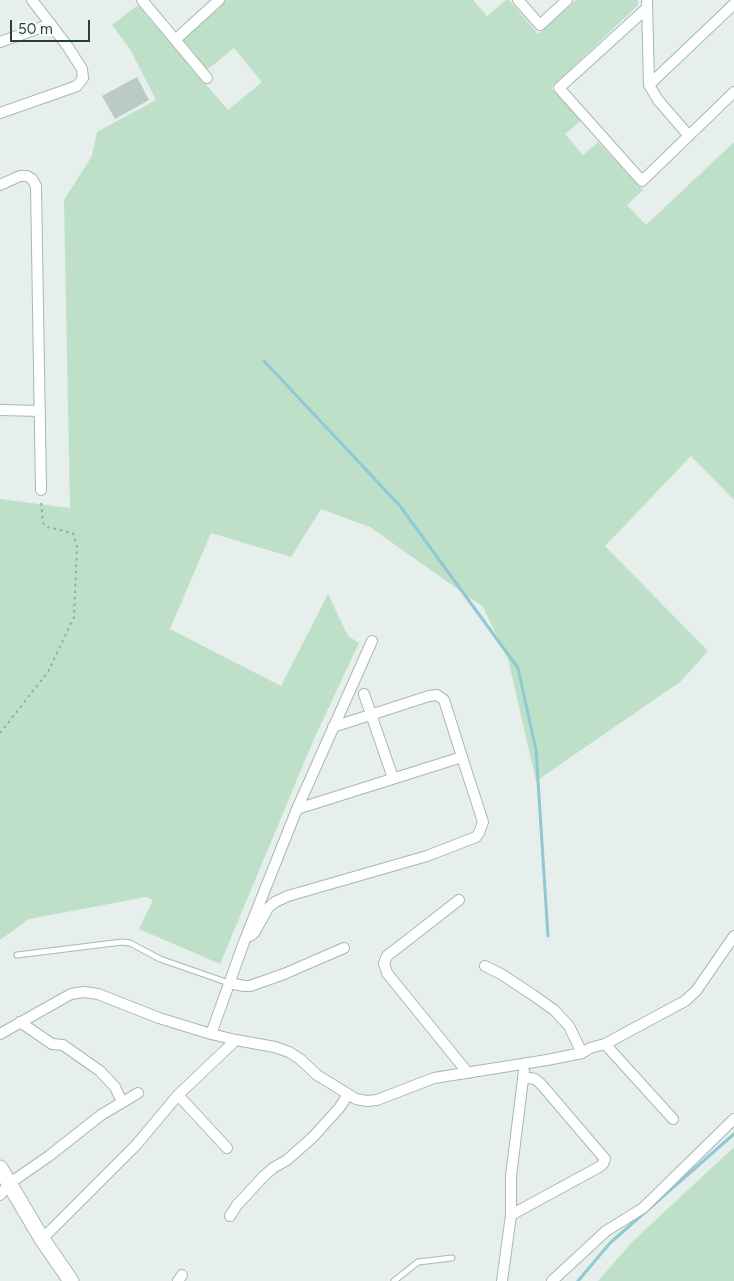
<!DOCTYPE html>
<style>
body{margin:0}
#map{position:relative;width:734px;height:1281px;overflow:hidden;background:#e6efeb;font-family:Figtree,sans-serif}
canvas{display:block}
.scale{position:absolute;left:10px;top:20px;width:80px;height:22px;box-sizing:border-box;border:2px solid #24423a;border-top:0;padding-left:6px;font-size:15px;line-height:18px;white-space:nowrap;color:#24423a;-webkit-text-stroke:4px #f7fbf9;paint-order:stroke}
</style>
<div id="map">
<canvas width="734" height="1281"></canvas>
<div class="scale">50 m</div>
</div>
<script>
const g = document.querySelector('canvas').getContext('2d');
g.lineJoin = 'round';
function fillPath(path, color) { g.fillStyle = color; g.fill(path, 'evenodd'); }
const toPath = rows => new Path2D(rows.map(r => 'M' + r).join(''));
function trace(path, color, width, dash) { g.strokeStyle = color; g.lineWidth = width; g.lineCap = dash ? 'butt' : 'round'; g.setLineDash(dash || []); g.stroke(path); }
fillPath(toPath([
 [226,0,473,0,487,16,506,0,509,0,538,34,576,0,638,0,638,5,551,88,582,120,565,134,583,155,598,142,643,190,627,205,646,225,734,142,734,500,691,456,605,546,708,651,680,682,536,781,508,659,483,607,370,527,321,509,291,557,211,533,170,629,281,686,328,594,348,636,359,643,314,739,220,964,139,929,153,900,146,897,29,919,0,940,0,499,70,508,64,200,92,156,97,132,156,100,130,49,112,25,138,5,228,110,262,82,234,48,207,70,183,40],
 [734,1147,734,1281,598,1281,633,1241]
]), '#bfe0c8');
trace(toPath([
 [264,361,400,506,518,668,536,750,548,936],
 [578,1281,610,1243,734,1134]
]), '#8ec9d4', 3);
fillPath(toPath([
 [137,77,149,100,115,119,102,96]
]), '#bbcac4');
const lane = toPath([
 [17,955,122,942,130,943,160,959,229,983],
 [394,1281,418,1262,452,1258]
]);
const street = toPath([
 [142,0,207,78],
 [518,0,540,25,567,0],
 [647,0,649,85,658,100,689,136],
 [647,8,559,88,642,181,734,92],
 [175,40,219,0],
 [0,42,51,24],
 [649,85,734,4],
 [0,113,77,86,83,78,82,69,68,47,32,0],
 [0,185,20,176,27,176,32,179,36,186,41,490],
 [0,410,40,411],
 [364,694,393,778],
 [297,809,462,757,444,700,437,695,429,696,333,727],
 [459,900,387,956,384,963,387,973,468,1073],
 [250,936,254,933,268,908,275,902,288,896,427,856,476,837,479,833,483,822,462,757],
 [485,966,501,974,533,995,554,1010,569,1026,582,1053],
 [229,983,244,986,250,986,284,974,344,948],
 [20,1022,52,1044,63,1045,100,1071,115,1087,122,1102],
 [0,1034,71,994,84,992,98,994,159,1018,211,1034,236,1040],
 [211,1034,244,942,297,809,372,641],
 [605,1044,673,1119],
 [178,1095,227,1148],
 [0,1195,10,1183,49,1156,101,1115,138,1093],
 [511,1215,599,1167,603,1164,605,1159,541,1084,535,1079,523,1077],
 [230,1216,237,1205,264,1176,273,1168,287,1160,313,1137,340,1107,348,1094],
 [42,1239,137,1144,178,1095,236,1040,275,1047,289,1052,300,1059,317,1075,356,1099,367,1101,377,1100,434,1078,547,1060,582,1053,590,1048,605,1044,685,1001,696,991,734,936],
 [178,1281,182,1275],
 [502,1281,511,1215,511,1176,524,1071],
 [552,1281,606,1231,643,1208,734,1119]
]);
const secondary = toPath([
 [0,1168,42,1239,71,1281]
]);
trace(lane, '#a8b8b2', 7);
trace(street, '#a8b8b2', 12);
trace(secondary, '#a4bbb3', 17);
trace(toPath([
 [0,733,48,672,74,617,77,547,73,533,47,527,43,523,41,500]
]), '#86b3a5', 2, [2.5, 4]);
trace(lane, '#fff', 5);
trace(street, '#fff', 10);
trace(secondary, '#fff', 15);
</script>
